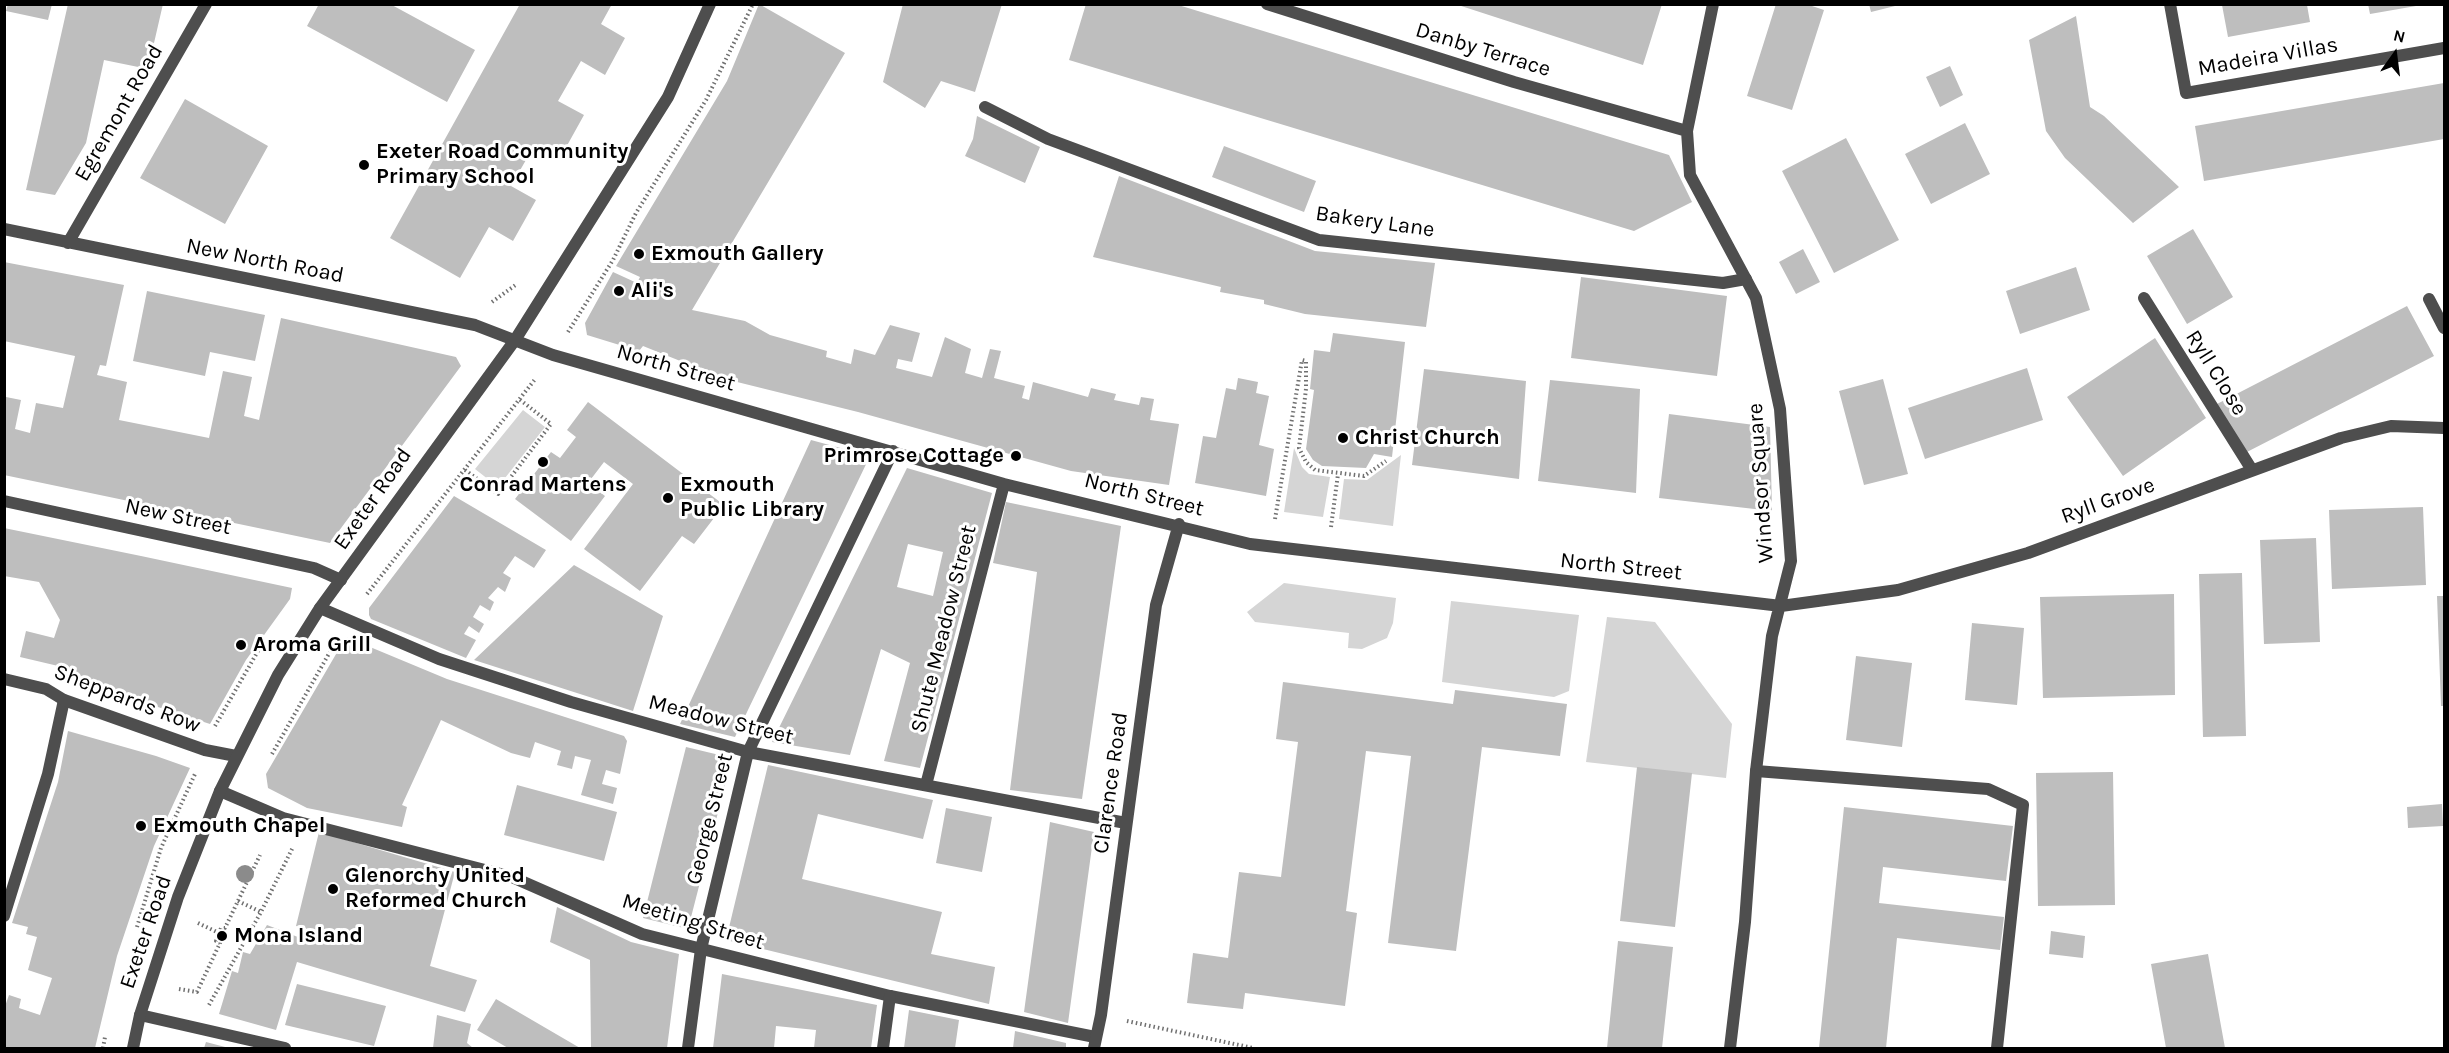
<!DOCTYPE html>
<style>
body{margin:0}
#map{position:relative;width:2449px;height:1053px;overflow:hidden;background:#fff;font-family:Karla,sans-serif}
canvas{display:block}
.frame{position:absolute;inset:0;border:6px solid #000;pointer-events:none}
.north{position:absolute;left:2365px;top:24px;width:60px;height:60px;-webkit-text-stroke:4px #fff;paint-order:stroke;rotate:14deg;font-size:16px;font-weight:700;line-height:24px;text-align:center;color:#000}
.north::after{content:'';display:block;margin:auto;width:21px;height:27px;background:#000;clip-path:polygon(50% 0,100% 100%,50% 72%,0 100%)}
</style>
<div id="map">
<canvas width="2449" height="1053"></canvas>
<div class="frame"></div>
<div class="north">N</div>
</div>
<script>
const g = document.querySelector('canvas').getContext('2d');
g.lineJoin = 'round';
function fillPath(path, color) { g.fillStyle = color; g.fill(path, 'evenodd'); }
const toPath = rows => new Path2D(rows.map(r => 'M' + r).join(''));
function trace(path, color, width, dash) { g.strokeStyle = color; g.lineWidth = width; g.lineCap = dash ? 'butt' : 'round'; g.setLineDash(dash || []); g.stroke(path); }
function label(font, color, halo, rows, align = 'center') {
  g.font = font + ' Karla,sans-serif'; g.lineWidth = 6; g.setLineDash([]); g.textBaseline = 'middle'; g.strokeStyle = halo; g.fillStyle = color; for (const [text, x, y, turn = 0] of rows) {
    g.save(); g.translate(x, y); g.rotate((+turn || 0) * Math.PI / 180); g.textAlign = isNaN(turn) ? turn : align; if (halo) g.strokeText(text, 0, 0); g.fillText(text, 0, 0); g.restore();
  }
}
fillPath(toPath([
 [523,410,545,427,498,487,475,469],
 [1294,448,1302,467,1309,474,1330,477,1323,517,1284,512],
 [1401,455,1393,526,1339,519,1344,479,1367,480],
 [1284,583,1396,598,1393,623,1387,638,1362,649,1348,648,1349,633,1255,622,1247,612],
 [1451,601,1579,615,1569,691,1554,697,1442,682],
 [1607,617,1655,622,1732,724,1726,778,1586,762]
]), '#d5d5d5');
fillPath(toPath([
 [8,4,52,4,48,20,6,11],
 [68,4,163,4,148,69,104,60,86,143,55,195,26,190],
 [319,4,390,4,475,50,447,102,307,26],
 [520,4,612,4,601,24,625,38,605,75,581,61,558,101,584,115,559,160,534,146,511,186,536,200,513,241,489,227,460,278,390,238],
 [759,4,845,53,692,310,745,321,770,335,827,351,826,357,851,364,854,349,875,355,890,325,920,333,912,362,898,359,896,368,932,377,945,337,971,349,965,373,982,378,990,349,1001,351,994,378,1025,386,1022,398,1029,400,1033,382,1088,397,1091,388,1116,394,1114,400,1139,405,1141,397,1154,399,1150,420,1179,424,1169,485,1071,471,858,412,725,379,643,346,639,351,587,335,585,323,613,272,637,283,640,277,616,266,727,81],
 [903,4,1002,4,975,92,941,81,925,108,883,82],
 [1086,4,1175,4,1669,155,1692,202,1634,231,1069,60],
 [1455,4,1662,4,1643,65],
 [1776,4,1806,4,1824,10,1792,110,1747,96],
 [1869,4,1899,4,1899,5,1871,12],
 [2368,4,2416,4,2416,6,2370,14],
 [2222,5,2307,5,2310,22,2228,37],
 [2076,16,2090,107,2104,116,2179,187,2133,223,2065,158,2046,131,2029,40],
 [1950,66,1963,95,1940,107,1926,77],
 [2444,83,2444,139,2204,181,2195,126],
 [185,99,268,146,225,224,140,178],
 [977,116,1040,147,1025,183,965,156,973,139],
 [1965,123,1990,174,1931,204,1905,154],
 [1846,138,1899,240,1834,273,1782,171],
 [1224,146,1316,181,1304,212,1212,177],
 [1119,176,1315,251,1435,263,1426,327,1305,314,1264,304,1264,300,1220,292,1221,287,1093,257],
 [2193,229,2233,297,2187,324,2147,256],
 [1803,249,1820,282,1796,294,1779,262],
 [4,262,124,285,106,366,100,365,97,375,127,382,119,420,209,438,223,371,252,377,244,416,259,420,281,318,456,357,461,366,330,543,4,475,6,397,21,400,15,429,30,433,36,403,63,408,75,356,4,341],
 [2076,267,2090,310,2020,334,2006,291],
 [1581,277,1727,296,1717,376,1571,358],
 [147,291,265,315,255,361,210,352,205,376,133,361],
 [2407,306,2434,356,2243,454,2217,404],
 [1333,333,1405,342,1392,457,1374,454,1366,468,1322,466,1313,460,1306,449,1314,390,1310,389,1314,350,1330,352],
 [2155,338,2206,418,2123,476,2067,397],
 [2027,368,2043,420,1925,459,1908,408],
 [1424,369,1526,381,1519,479,1412,465],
 [1238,378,1258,382,1256,393,1269,396,1259,445,1274,449,1266,496,1195,483,1203,436,1216,438,1226,388,1236,390],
 [1883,379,1908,474,1864,485,1839,391],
 [1550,380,1640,389,1636,493,1538,481],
 [588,402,724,505,694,544,682,536,640,591,584,549,633,484,604,462,588,483,605,496,571,541,515,499,551,452,560,458,576,437,567,430],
 [1669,414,1770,427,1772,511,1659,498],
 [811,440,870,456,735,737,680,724],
 [907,468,992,493,920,768,884,761,910,663,881,649,850,755,772,742],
 [908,544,943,552,933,596,897,587],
 [454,496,546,550,534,568,515,556,503,573,511,578,505,592,498,587,488,598,494,602,490,611,480,605,473,617,484,624,479,633,469,626,464,634,476,640,466,658,371,619,369,615,369,608],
 [1006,502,1121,526,1082,799,1010,790,1037,572,993,563],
 [2423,507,2426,585,2332,589,2329,510],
 [4,528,141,556,292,588,290,599,246,660,210,724,69,678,71,669,20,657,26,631,54,638,60,620,39,582,4,576],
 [2316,538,2320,642,2264,644,2260,540],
 [574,565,663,616,633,711,474,660],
 [2242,573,2246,736,2203,737,2199,574],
 [2174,594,2175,695,2043,698,2040,597],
 [2437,596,2444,596,2444,706,2441,706],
 [1972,623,2024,628,2017,705,1965,700],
 [346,637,447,679,624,736,627,741,620,774,606,770,602,784,617,788,613,804,581,795,591,760,575,756,572,769,557,765,561,751,535,742,530,758,511,753,441,720,402,805,407,807,402,827,307,808,268,788,266,774],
 [1856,656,1912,663,1902,747,1846,740],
 [1283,682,1453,704,1455,690,1567,704,1560,756,1482,747,1456,951,1388,943,1411,756,1366,751,1346,911,1357,913,1345,1006,1245,993,1243,1009,1187,1003,1193,953,1228,958,1239,872,1281,877,1298,742,1276,739],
 [68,731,156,756,190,768,154,846,117,956,95,1048,4,1048,4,1009,9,995,21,999,19,1008,40,1015,52,978,28,970,37,937,26,934,28,927,12,923,58,782],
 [686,747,732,758,688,929,643,918],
 [768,765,933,800,923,839,818,814,802,879,942,912,931,954,995,967,989,1004,726,940],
 [1637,767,1692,773,1675,927,1620,921],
 [2113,772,2115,905,2038,906,2036,773],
 [517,785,617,812,604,861,504,835],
 [2442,804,2443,826,2408,828,2407,807],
 [1844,807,2013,826,2006,881,1883,867,1879,903,2004,917,2000,950,1897,938,1886,1048,1819,1048],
 [946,808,992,817,982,872,936,863],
 [1050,822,1094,832,1068,1023,1024,1012],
 [319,832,455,872,430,966,477,980,465,1012,297,962,276,1030,219,1014,232,971,238,973,243,952,250,954,267,925,303,939,306,928,296,926],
 [557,907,631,942,679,954,667,1048,591,1048,590,960,550,942],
 [2051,931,2085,936,2083,958,2049,954],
 [1618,941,1673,947,1662,1048,1607,1048],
 [2208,954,2225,1048,2166,1048,2151,964],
 [722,974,877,1005,871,1048,814,1048,816,1030,776,1026,774,1048,713,1048],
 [297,984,386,1006,374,1046,285,1025],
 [496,999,580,1048,508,1048,477,1030],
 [909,1010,959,1020,955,1048,904,1048],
 [437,1015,471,1024,467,1043,473,1048,433,1048],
 [1015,1031,1066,1043,1066,1048,1013,1048],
 [206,1042,229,1048,204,1048]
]), '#bebebe');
trace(toPath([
 [492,302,517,284],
 [568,332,613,260,636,213,706,100,753,4],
 [465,470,498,494,551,424,519,399],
 [1275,519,1302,360,1306,361,1306,389,1299,448,1306,462,1315,470,1364,476,1386,461],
 [1331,527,1338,474],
 [367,594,536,378],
 [215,726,262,644],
 [272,754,335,643],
 [238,901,261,912],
 [198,923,219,933,221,928,225,928,260,855],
 [137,927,161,848,195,774],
 [179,989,197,992,220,943,216,941,219,933],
 [209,1005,261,912,293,847],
 [1127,1021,1253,1048],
 [103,1048,105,1037]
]), '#707070', 4, [1.5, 3]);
trace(toPath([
 [985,107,1048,139,1319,240,1723,283,1746,279],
 [2144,298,2252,470],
 [2429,299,2444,328],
 [1756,771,1988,789,2023,805,1997,1048],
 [220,791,283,818,512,877,642,934,890,996,1095,1037],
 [4,916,48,774,64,700],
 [140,1015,285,1048]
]), '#4e4e4e', 12);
trace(toPath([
 [1267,4,1514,82,1687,131],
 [1713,4,1687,131,1690,175,1756,298,1780,409,1791,561,1772,636,1756,771,1745,922,1730,1048],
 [2170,4,2186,93,2444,48],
 [4,229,475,325,553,355,1004,484,1250,544,1781,606,1898,590,2028,553,2341,438,2391,426,2444,428],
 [68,243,206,4],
 [4,501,314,568,341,580],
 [320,608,439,659,571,702,748,752,1126,823],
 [4,679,46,689,64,700,205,750,236,756],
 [926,785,1004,484],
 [688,1048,701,949,748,752,893,451],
 [883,1048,890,996],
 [1094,1048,1101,1015,1156,605,1179,524]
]), '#4e4e4e', 12);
trace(toPath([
 [133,1048,140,1015,178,897,220,791,278,675,320,608,515,340,668,97,710,4]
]), '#4e4e4e', 12);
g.fillStyle = '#8b8b8b';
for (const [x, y] of [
 [245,874]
]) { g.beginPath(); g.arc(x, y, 9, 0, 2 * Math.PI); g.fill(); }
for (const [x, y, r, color] of [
 [364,165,6,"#000"],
 [639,254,6,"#000"],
 [619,291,6,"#000"],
 [1343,438,6,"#000"],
 [1016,456,6,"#000"],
 [543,462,6,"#000"],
 [668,498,6,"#000"],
 [241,645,6,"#000"],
 [141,826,6,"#000"],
 [333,889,6,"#000"],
 [222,936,6,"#000"]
]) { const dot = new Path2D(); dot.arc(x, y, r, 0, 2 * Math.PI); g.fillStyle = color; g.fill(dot); trace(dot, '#fff', 2); }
label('22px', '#000', '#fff', [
 ["Danby Terrace",1483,50,17],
 ["Madeira Villas",2268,57,-10],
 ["Egremont Road",119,113,-60],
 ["Bakery Lane",1375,222,8],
 ["New North Road",265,261,11],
 ["North Street",676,368,16],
 ["Ryll Close",2216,373,58],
 ["Windsor Square",1761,483,-94],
 ["North Street",1144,495,14],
 ["Exeter Road",373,499,-55],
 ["Ryll Grove",2108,501,-20],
 ["New Street",178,517,12],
 ["North Street",1621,567,6],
 ["Shute Meadow Street",944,629,-76],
 ["Sheppards Row",127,699,21],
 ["Meadow Street",721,720,14],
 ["Clarence Road",1111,783,-82],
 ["George Street",710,819,-76],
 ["Meeting Street",693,922,17],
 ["Exeter Road",146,932,-71]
]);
label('bold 22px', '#000', '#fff', [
 ["Exeter Road Community",376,152],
 ["Primary School",376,177],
 ["Exmouth Gallery",651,254],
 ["Ali's",631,291],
 ["Christ Church",1355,438],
 ["Primrose Cottage",1004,456,"right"],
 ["Conrad Martens",543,485,"center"],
 ["Exmouth",680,485],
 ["Public Library",680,510],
 ["Aroma Grill",253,645],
 ["Exmouth Chapel",153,826],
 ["Glenorchy United",345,876],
 ["Reformed Church",345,901],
 ["Mona Island",234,936]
], 'left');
</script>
